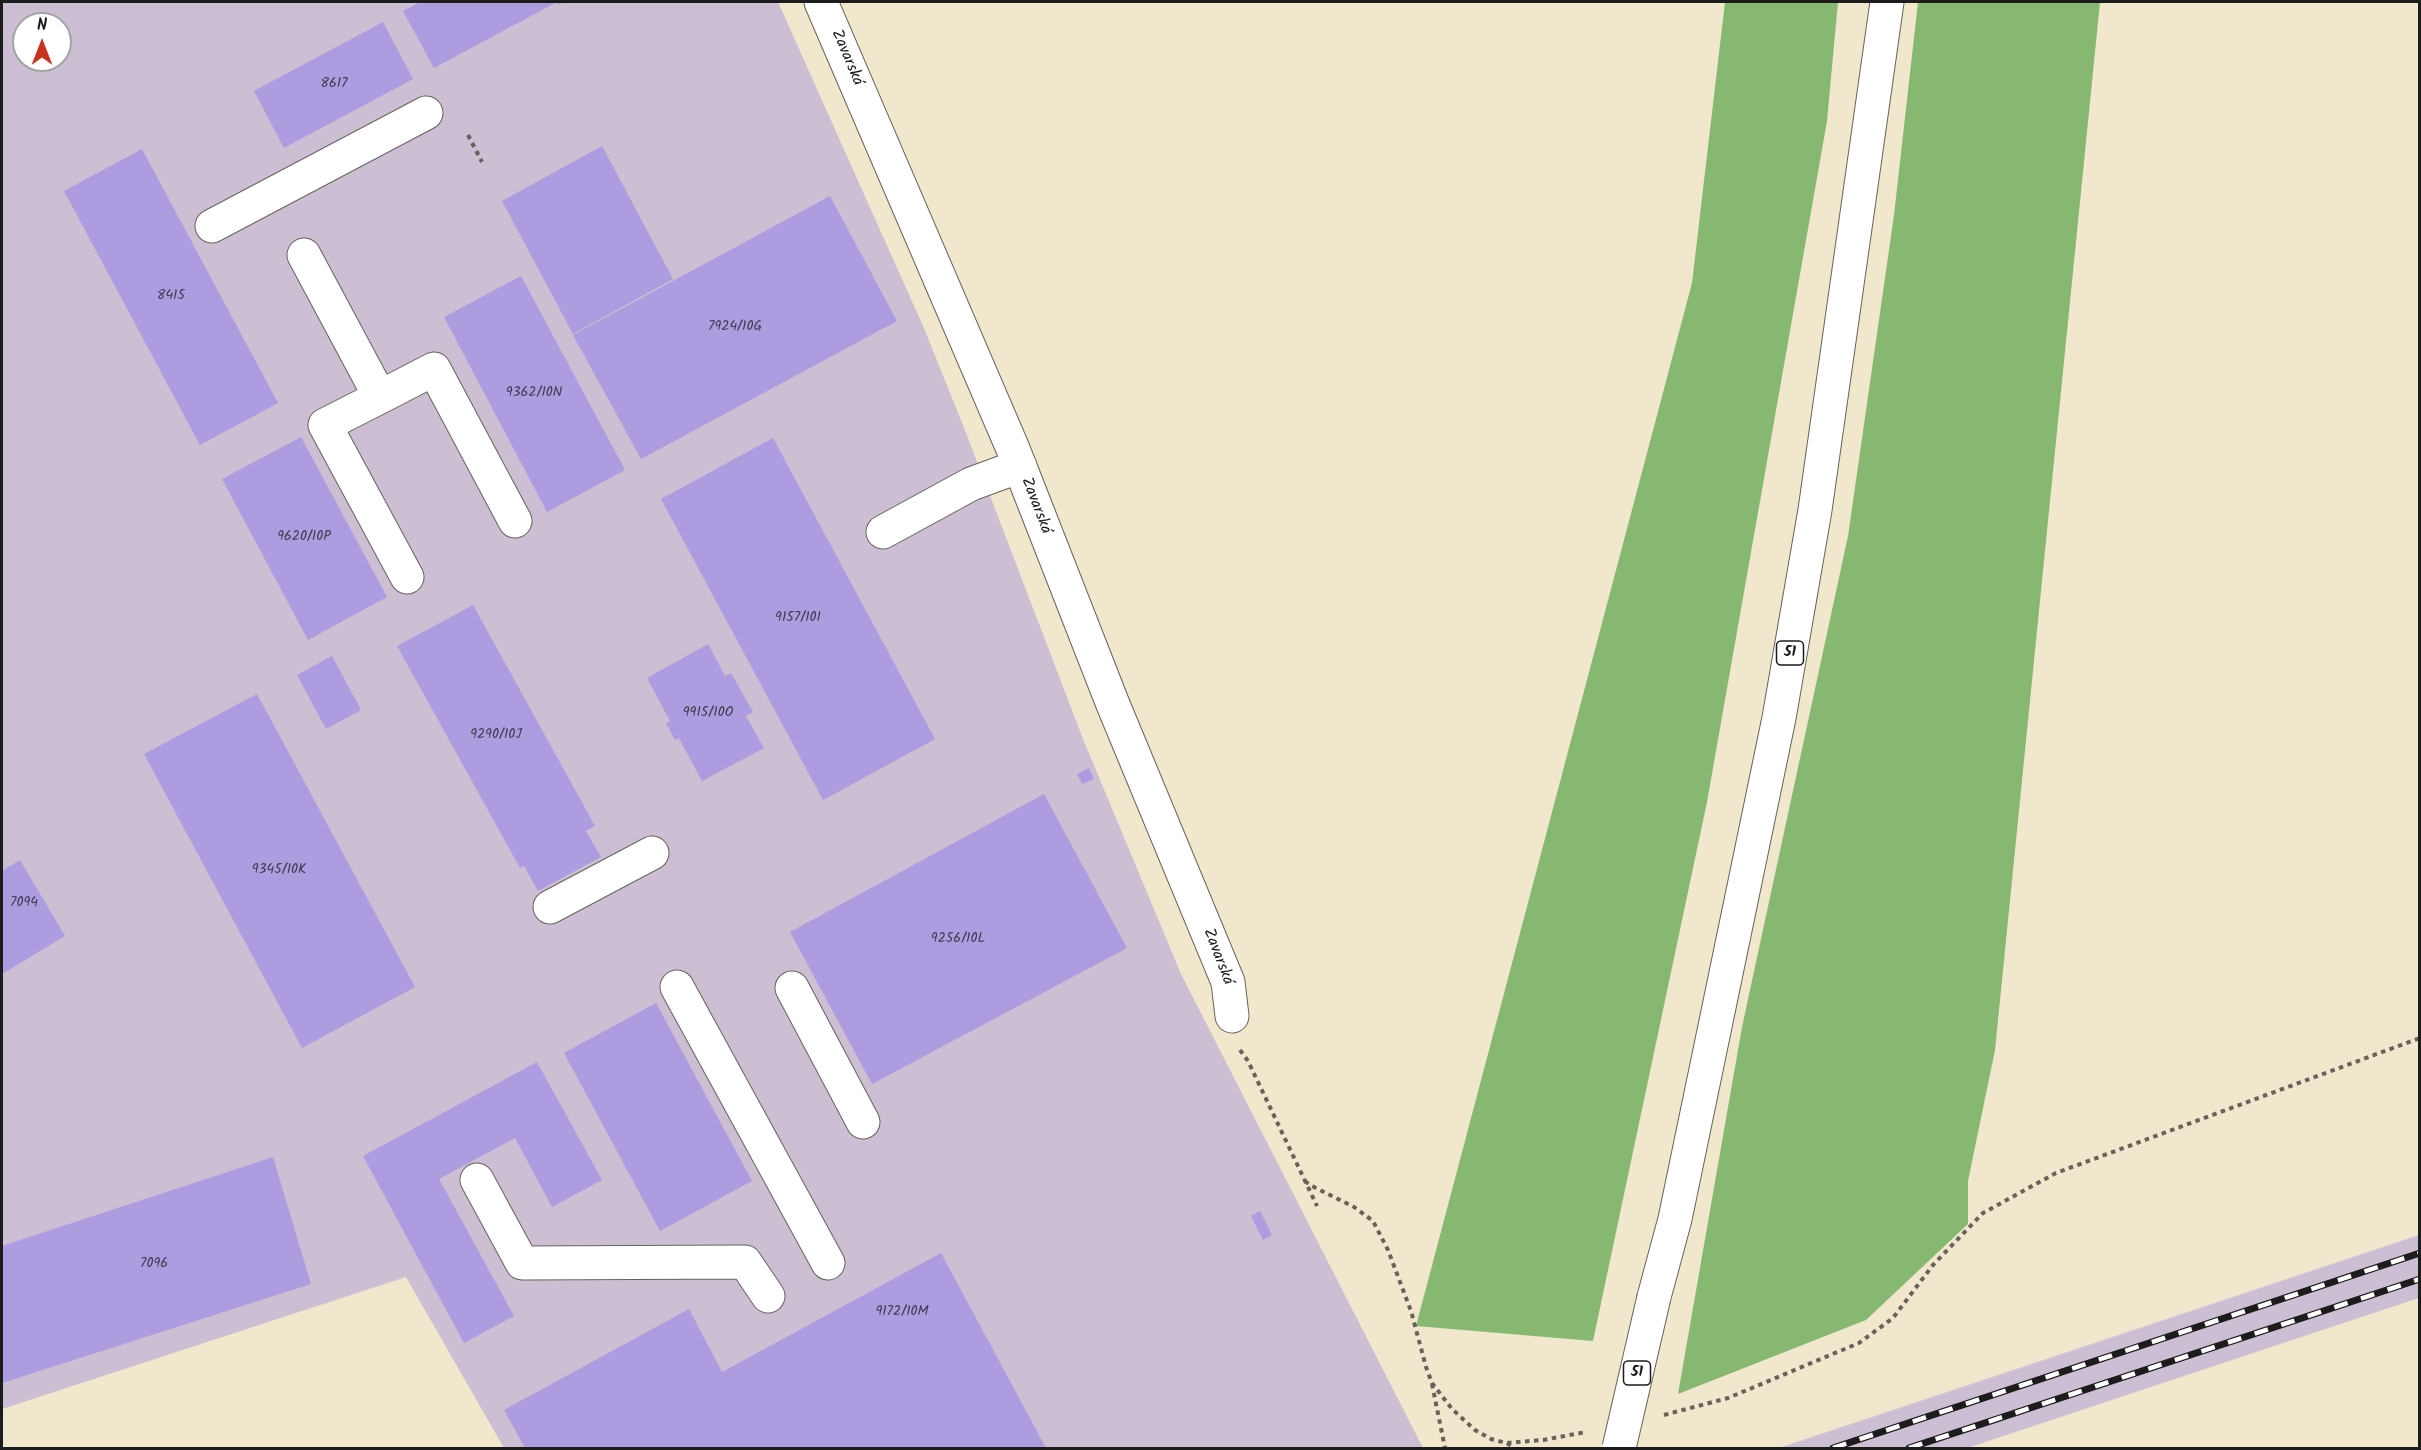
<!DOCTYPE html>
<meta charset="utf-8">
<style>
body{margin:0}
#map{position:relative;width:2421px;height:1450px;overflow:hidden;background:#f0e7cd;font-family:Kalam,sans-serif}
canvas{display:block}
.frame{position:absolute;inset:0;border:3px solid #1c1c1c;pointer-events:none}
.north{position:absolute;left:12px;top:12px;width:60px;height:60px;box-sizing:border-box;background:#fff;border:2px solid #a4a4a4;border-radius:50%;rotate:0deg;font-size:16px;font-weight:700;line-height:24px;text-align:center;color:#1c1c1c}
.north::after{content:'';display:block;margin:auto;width:21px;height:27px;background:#c8321e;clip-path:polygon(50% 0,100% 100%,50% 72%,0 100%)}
</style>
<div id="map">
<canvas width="2421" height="1450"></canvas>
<div class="frame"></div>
<div class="north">N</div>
</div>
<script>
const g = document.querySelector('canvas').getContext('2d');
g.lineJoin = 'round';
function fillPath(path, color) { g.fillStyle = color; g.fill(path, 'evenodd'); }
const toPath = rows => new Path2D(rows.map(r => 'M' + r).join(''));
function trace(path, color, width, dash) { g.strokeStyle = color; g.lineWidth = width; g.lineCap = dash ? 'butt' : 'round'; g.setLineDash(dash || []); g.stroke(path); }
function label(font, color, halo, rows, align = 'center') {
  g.font = font + ' Kalam,sans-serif'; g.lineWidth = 6; g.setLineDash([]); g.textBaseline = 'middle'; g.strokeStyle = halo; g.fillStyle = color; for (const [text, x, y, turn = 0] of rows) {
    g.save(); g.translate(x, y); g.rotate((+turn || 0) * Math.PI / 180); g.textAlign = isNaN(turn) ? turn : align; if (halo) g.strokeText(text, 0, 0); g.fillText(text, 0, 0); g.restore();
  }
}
fillPath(toPath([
 [2,2,778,2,923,326,963,425,1083,739,1181,974,1423,1448,504,1448,406,1277,2,1409],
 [24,24,60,24,60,60,24,60],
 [2419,1235,2419,1298,1967,1448,1779,1448]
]), '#ccbed3');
fillPath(toPath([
 [1725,2,1838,2,1827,121,1707,802,1593,1341,1416,1326,1692,283],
 [1918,2,2100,2,1995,1050,1968,1181,1968,1224,1866,1320,1678,1394,1742,1027,1848,536,1894,215]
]), '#87b872');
fillPath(toPath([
 [420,2,564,2,558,5,557,2,434,68,403,11],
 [383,22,413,79,284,148,254,91],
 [602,146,673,279,573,334,502,201],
 [142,149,278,403,200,445,64,191],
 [830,196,897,321,641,459,573,335],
 [521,276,625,470,547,512,444,317],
 [301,437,387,597,308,640,222,479],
 [773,438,935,739,823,800,661,499],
 [473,605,595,826,586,831,601,857,538,891,524,866,520,868,397,646],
 [708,644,725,676,731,673,753,712,746,716,764,748,702,781,679,738,675,740,666,723,670,721,647,678],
 [332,656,361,710,326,729,297,675],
 [257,694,415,987,302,1048,144,754],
 [1089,768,1094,779,1082,784,1077,774],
 [1044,794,1127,948,872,1084,790,932],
 [20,860,65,936,2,974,2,871],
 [656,1003,752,1181,660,1231,564,1053],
 [537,1062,602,1180,552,1207,515,1138,439,1179,514,1316,464,1343,363,1156],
 [273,1157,311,1284,2,1383,2,1246],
 [1260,1211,1272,1235,1263,1240,1251,1216],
 [941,1253,1046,1448,525,1448,504,1410,689,1309,722,1372]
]), '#ad9ce0');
const minor = toPath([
 [821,2,1013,449,1112,702,1228,982,1232,1016],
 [212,226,426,113],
 [304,255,380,397,325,425,407,577],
 [380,397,434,369,515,521],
 [883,532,971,484,1020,466],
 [550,907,652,853],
 [677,987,828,1263],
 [792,988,863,1122],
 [477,1180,522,1263,745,1262,768,1296]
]);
const major = toPath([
 [1654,1297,1675,1219,1779,718,1815,510,1887,2]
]);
trace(minor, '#66635a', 35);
trace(major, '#66635a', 35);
trace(toPath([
 [468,135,482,162],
 [1240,1050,1248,1061,1317,1206],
 [1305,1181,1310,1185,1354,1207,1373,1221,1388,1250,1411,1311,1426,1367,1432,1383,1452,1409,1475,1430,1491,1439,1506,1443,1543,1440,1586,1432],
 [1432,1384,1445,1448],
 [1664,1415,1728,1398,1859,1343,1893,1318,1933,1265,1983,1213,2056,1173,2420,1038],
 [1507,1443,1514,1448]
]), '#66635a', 4, [4.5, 4.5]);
trace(minor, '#fff', 33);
trace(major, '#fff', 33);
const rail = toPath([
 [1833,1448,2420,1253],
 [1909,1448,2420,1279]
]);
trace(rail, '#1c1c1c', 7);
trace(rail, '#fff', 4.5, [14]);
const majorBridge = toPath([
 [1619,1448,1654,1297]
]);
trace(majorBridge, '#66635a', 35, []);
trace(majorBridge, '#fff', 33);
label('14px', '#403c4d', null, [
 ["8617",334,85],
 ["8415",171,297],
 ["7924/10G",735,328],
 ["9362/10N",534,394],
 ["9620/10P",304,538],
 ["9157/10I",798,619],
 ["9915/10O",708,714],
 ["9290/10J",496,736],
 ["9345/10K",279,871],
 ["7094",24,904],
 ["9256/10L",958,940],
 ["7096",154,1265],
 ["9172/10M",902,1313]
]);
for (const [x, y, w] of [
 [1790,653,27],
 [1637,1373,27]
]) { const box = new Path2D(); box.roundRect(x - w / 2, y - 12, w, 24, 4.5); g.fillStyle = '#fff'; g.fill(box); trace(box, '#1c1c1c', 1.5); }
label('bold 15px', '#1c1c1c', null, [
 ["51",1790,653],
 ["51",1637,1373]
]);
label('16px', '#1c1c1c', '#fff', [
 ["Zavarská",846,58,67],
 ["Zavarská",1035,506,69],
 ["Zavarská",1217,957,69]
]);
</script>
